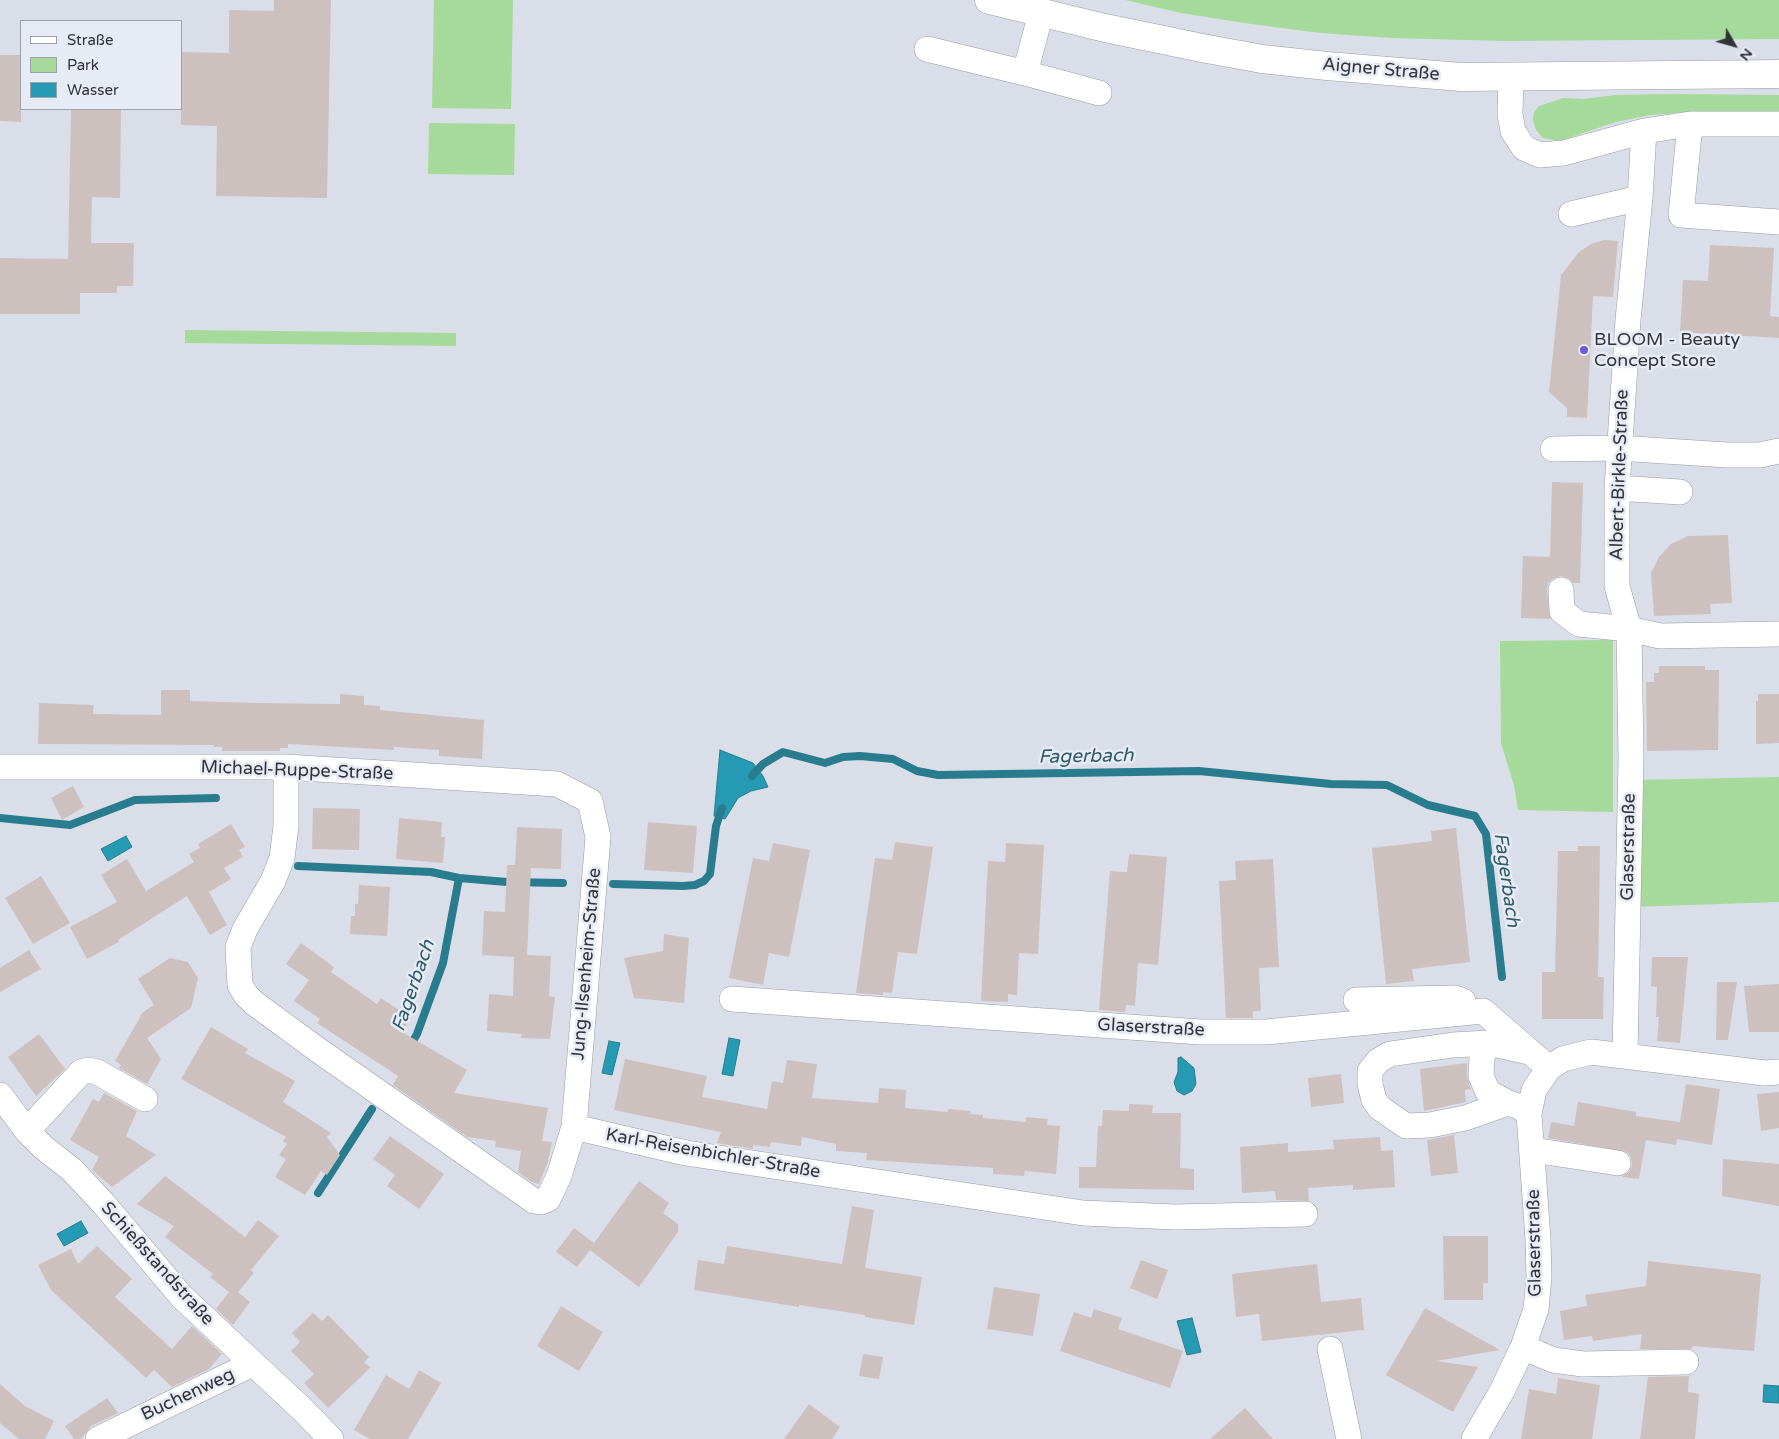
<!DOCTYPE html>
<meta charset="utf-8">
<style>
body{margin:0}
#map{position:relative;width:1779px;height:1439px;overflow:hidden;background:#dadee8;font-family:"Varela Round",sans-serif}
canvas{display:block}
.legend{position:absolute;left:20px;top:20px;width:162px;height:90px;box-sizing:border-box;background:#e7ebf5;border:1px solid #9ea1a9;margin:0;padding:6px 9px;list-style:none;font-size:15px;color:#313337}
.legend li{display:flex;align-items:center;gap:10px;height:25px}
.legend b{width:25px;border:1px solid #9ea1a9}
.north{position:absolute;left:1709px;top:20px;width:50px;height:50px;-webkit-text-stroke:4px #e7ebf5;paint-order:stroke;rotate:128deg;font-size:14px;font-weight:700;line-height:20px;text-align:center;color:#313337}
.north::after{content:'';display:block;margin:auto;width:18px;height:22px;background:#313337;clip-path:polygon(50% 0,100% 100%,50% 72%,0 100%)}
</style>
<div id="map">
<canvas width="1779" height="1439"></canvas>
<ul class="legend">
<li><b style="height:6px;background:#fff"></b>Straße</li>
<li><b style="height:14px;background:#a5da9a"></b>Park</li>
<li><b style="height:14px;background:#259bb3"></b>Wasser</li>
</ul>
<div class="north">N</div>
</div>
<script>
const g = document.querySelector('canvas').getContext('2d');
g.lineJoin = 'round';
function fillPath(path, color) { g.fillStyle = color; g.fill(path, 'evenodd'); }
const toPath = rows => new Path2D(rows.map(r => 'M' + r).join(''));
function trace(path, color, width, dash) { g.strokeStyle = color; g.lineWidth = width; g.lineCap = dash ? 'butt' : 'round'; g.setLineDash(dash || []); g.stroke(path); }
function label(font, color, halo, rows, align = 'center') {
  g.font = font + ' "Varela Round",sans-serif'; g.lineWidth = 5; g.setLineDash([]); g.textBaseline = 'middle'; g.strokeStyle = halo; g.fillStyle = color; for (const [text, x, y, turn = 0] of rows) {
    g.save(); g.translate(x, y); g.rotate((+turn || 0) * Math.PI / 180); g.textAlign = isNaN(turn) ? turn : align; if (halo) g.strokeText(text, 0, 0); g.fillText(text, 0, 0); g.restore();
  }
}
fillPath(toPath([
 [434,0,513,0,511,109,432,108],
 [1125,0,1779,0,1779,39,1503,41,1392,38,1321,33,1251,24,1181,13],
 [1674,94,1779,95,1779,113,1732,114,1709,111,1650,115,1616,122,1559,141,1543,138,1536,130,1533,120,1534,112,1539,106,1563,98,1584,99,1615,95],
 [429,123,515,124,514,175,428,174],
 [185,330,456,333,456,346,185,343],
 [1613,640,1613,812,1518,810,1514,785,1501,743,1500,641],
 [1779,777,1779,902,1631,907,1633,780]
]), '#a5da9a');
const water = toPath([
 [720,750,753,763,763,776,768,787,751,791,738,798,725,819,714,816,720,750],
 [126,836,132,847,108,861,101,849,126,836],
 [729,1038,740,1040,733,1076,722,1074,729,1038],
 [609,1041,620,1043,612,1075,602,1073,609,1041],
 [1181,1057,1194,1068,1196,1084,1192,1091,1184,1095,1177,1091,1174,1082,1178,1072,1178,1058,1181,1057],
 [81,1221,88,1233,64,1246,57,1234,81,1221],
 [1192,1318,1201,1352,1187,1355,1177,1321,1192,1318],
 [1764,1385,1779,1386,1779,1403,1763,1402,1764,1385]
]);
fillPath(water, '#259bb3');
trace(water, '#297c8e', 1);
trace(toPath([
 [752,776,763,764,783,752,825,763,843,757,860,756,893,759,917,771,938,775,1199,771,1331,784,1387,785,1428,805,1475,816,1486,834,1502,977],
 [0,818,70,825,135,800,216,798],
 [298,866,431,872,459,878,507,882,563,883],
 [613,884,683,886,695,885,704,881,710,874,716,826,722,808],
 [410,1046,417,1034,443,963,459,878],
 [318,1193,372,1109]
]), '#297c8e', 8);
fillPath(toPath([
 [274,0,331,0,327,198,216,196,217,126,181,125,181,52,229,53,229,10,274,11],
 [0,55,21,55,21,122,0,121],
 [71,109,121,109,120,198,92,197,91,243,134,243,133,286,117,286,117,293,80,293,80,314,0,314,0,258,68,259],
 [1604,240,1618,241,1613,297,1593,296,1587,418,1567,417,1567,408,1549,392,1561,275,1579,252,1591,244],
 [1710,245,1774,248,1770,316,1779,317,1779,338,1680,332,1683,280,1708,281],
 [1552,482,1583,483,1580,583,1573,583,1568,578,1561,576,1554,578,1548,583,1547,591,1550,619,1521,618,1523,556,1550,557],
 [1728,535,1732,603,1710,604,1711,614,1654,616,1651,573,1659,557,1671,544,1688,536],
 [1659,666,1705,666,1705,670,1719,670,1718,750,1647,751,1646,682,1654,682,1654,673,1659,673],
 [161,690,190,690,190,701,257,703,340,704,340,694,364,696,364,705,380,706,380,710,484,720,482,759,439,756,439,750,394,747,394,750,288,744,288,748,280,748,280,751,222,751,222,747,214,747,214,745,38,744,39,703,94,705,93,714,161,715],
 [1758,694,1779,694,1779,743,1756,744,1756,701,1758,701],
 [73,786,84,807,62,820,51,798],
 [313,808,360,809,359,850,312,849],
 [399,818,442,822,441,837,445,837,443,863,396,859],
 [648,822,697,826,693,873,644,870],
 [231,824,245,847,239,850,243,857,224,868,231,879,209,892,227,925,210,935,187,896,118,940,119,942,87,959,70,927,117,902,101,875,127,859,146,891,194,862,189,854,200,848,198,844],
 [517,827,562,829,561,869,531,868,527,955,551,956,549,996,555,997,550,1039,521,1038,522,1034,487,1031,489,994,513,996,514,957,482,955,484,911,505,912,507,865,515,865],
 [1456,828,1470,962,1412,969,1414,981,1386,984,1372,848,1432,841,1431,831],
 [895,842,933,847,917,954,898,952,892,993,883,992,883,995,856,993,875,858,892,860],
 [773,843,810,850,789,957,769,953,763,985,729,978,753,858,769,861],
 [1006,843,1044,845,1038,954,1019,953,1017,995,1008,994,1008,1002,981,1001,988,861,1005,862],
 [1578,846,1600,846,1598,977,1604,977,1603,1019,1542,1019,1542,972,1555,972,1558,851,1578,851],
 [1129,854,1167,857,1158,965,1138,963,1135,1006,1126,1005,1125,1012,1099,1010,1110,871,1127,872],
 [1273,859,1279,967,1259,968,1261,1011,1253,1011,1253,1018,1226,1018,1219,881,1236,880,1235,861],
 [41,876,70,923,33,944,5,898],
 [359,885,390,887,387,936,350,934,351,916,355,916,355,904,358,904],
 [664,934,689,938,684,1003,634,998,624,958,663,951],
 [301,943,334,967,331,972,377,1004,381,998,411,1018,402,1032,467,1070,454,1093,548,1108,542,1141,552,1142,548,1161,539,1184,532,1182,518,1172,521,1151,495,1147,496,1141,467,1137,393,1085,398,1076,317,1023,320,1019,294,1001,309,980,286,964],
 [29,950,41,969,0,992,0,968],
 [1652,957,1688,957,1680,1043,1657,1041,1659,1017,1656,1017,1657,987,1651,986],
 [170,958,188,962,198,978,191,1008,147,1038,161,1059,147,1084,119,1068,121,1065,115,1061,143,1012,154,1005,138,979],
 [1717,982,1737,982,1728,1040,1716,1040],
 [1779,984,1779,1032,1749,1032,1744,986],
 [211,1027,248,1049,245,1053,295,1081,283,1102,331,1133,327,1137,340,1155,327,1175,321,1171,305,1195,275,1177,286,1159,279,1155,287,1144,283,1141,286,1137,181,1079],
 [39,1034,65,1069,36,1096,8,1057],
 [625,1059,707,1076,702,1097,767,1109,772,1081,783,1083,787,1060,817,1064,812,1098,878,1103,879,1088,906,1090,905,1108,948,1112,948,1109,971,1111,970,1114,983,1115,983,1118,1026,1122,1026,1117,1048,1119,1047,1125,1060,1126,1056,1174,1025,1171,1024,1176,993,1174,993,1168,866,1160,867,1153,836,1151,836,1144,802,1137,801,1146,771,1142,770,1147,753,1145,753,1149,717,1143,721,1132,614,1110],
 [1467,1063,1467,1076,1471,1089,1465,1090,1466,1102,1424,1111,1420,1069],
 [1341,1074,1344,1103,1311,1107,1308,1078],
 [1686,1084,1720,1089,1712,1145,1677,1139,1676,1145,1646,1140,1639,1179,1622,1177,1629,1172,1632,1166,1631,1157,1627,1152,1548,1138,1551,1122,1574,1126,1578,1102,1636,1112,1636,1116,1680,1122],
 [1779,1092,1779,1128,1761,1131,1757,1094],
 [104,1093,137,1111,126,1136,156,1155,112,1187,92,1170,99,1157,70,1140,93,1099,99,1102],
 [1129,1104,1153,1105,1152,1113,1181,1113,1180,1168,1194,1169,1194,1190,1079,1188,1079,1167,1096,1167,1098,1126,1102,1126,1103,1110,1129,1111],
 [1454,1135,1458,1173,1431,1176,1427,1140],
 [390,1136,444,1174,419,1209,387,1186,395,1175,373,1159],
 [1380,1137,1381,1151,1393,1150,1395,1187,1353,1190,1353,1185,1308,1188,1309,1201,1276,1200,1275,1191,1242,1193,1240,1147,1288,1143,1288,1152,1334,1149,1333,1140],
 [1723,1159,1779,1164,1779,1206,1722,1196],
 [165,1176,245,1237,258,1220,279,1236,251,1270,254,1273,238,1292,250,1302,233,1325,216,1309,229,1292,210,1277,213,1274,165,1237,174,1226,137,1204],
 [639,1181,669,1203,663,1213,678,1224,678,1232,639,1287,590,1250,577,1267,556,1252,574,1228,594,1243],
 [852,1206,874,1210,865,1268,922,1277,914,1325,865,1317,865,1315,799,1305,799,1307,694,1290,698,1260,724,1264,727,1246,842,1264],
 [1443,1236,1488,1236,1488,1283,1483,1283,1483,1300,1444,1300],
 [97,1246,132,1279,115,1297,172,1349,192,1326,222,1354,209,1369,172,1387,154,1370,146,1378,51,1290,38,1265,71,1249,78,1264],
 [1141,1260,1168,1270,1157,1299,1130,1288],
 [1648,1261,1761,1274,1754,1351,1692,1346,1692,1349,1640,1349,1642,1334,1593,1341,1592,1336,1564,1340,1560,1311,1587,1306,1585,1295,1646,1286],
 [1317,1264,1321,1302,1361,1298,1364,1330,1262,1341,1259,1314,1236,1317,1232,1274],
 [994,1287,1040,1294,1033,1336,987,1329],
 [561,1306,603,1332,579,1371,537,1346],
 [1425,1308,1500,1350,1436,1361,1478,1367,1453,1412,1386,1375],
 [1094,1309,1122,1318,1118,1329,1183,1351,1170,1388,1060,1351,1074,1312,1091,1318],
 [313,1313,322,1321,328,1315,369,1357,364,1363,371,1367,328,1408,304,1383,314,1374,291,1351,300,1342,292,1333],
 [863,1354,883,1357,879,1379,859,1376],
 [419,1370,441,1383,408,1439,370,1439,354,1430,386,1375,409,1389],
 [1689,1376,1688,1392,1699,1394,1695,1439,1640,1439,1648,1377],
 [1558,1378,1600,1385,1592,1439,1521,1439,1529,1389,1556,1394],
 [0,1384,25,1406,54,1421,45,1439,19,1439,0,1423],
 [107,1398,118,1413,91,1426,81,1439,74,1439,65,1426],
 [809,1404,840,1427,832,1439,784,1439],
 [1245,1408,1273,1439,1210,1439]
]), '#cdc1bf');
const minor = toPath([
 [927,49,1025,73,1041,13],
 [1025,73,1099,93],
 [1511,77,1510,114,1513,131,1524,148,1540,155,1564,153,1644,131,1690,124,1779,124],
 [1690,124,1681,215,1779,222],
 [1571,214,1640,198],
 [1553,449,1618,448,1727,455,1760,455,1779,451],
 [1617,488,1680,492],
 [1561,590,1562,611,1579,624,1629,629,1660,636,1779,634],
 [0,767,286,767,557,784,590,801,598,837,574,1127,559,1176,548,1199,541,1202,534,1201,318,1050,254,1003,246,995,240,985,238,947,245,929,273,881,282,858,286,826,286,767],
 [732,999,1200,1032,1266,1032,1483,1011,1549,1068],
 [1356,1000,1455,998,1463,1001],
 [1489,1043,1482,1057,1481,1076,1488,1092,1508,1103],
 [1529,1052,1489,1043,1453,1045,1390,1054,1378,1061,1370,1071,1370,1084,1374,1100,1380,1108,1406,1126,1430,1125,1465,1118,1508,1103,1518,1106,1529,1114],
 [1625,1055,1631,759,1629,629,1617,586,1617,488,1628,320,1640,198,1644,131],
 [0,1095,27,1131,44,1148,72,1170,103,1203,182,1297,303,1410,331,1439],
 [574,1127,686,1153,1083,1213,1175,1217,1305,1214],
 [27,1131,81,1072,89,1070,97,1072,145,1099],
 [1533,1150,1618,1163],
 [1523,1347,1553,1360,1583,1364,1686,1362],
 [1330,1349,1349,1439],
 [98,1439,252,1364],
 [1474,1439,1502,1391,1523,1347,1536,1309,1539,1277,1538,1239,1529,1114,1534,1090,1549,1068,1563,1059,1591,1052,1765,1073,1779,1072]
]);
const major = toPath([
 [989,0,1105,28,1202,48,1262,59,1327,66,1461,77,1779,74]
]);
trace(minor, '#989ba5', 26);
trace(major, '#989ba5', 29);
trace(minor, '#fff', 25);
trace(major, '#fff', 28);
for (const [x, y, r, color] of [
 [1584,350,5,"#705bd5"]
]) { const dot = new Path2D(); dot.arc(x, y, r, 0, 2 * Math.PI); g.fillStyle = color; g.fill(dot); trace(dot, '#e7ebf5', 2); }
label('18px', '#313337', '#e7ebf5', [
 ["Aigner Straße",1381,70,5],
 ["Albert-Birkle-Straße",1620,475,-88],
 ["Michael-Ruppe-Straße",297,771,2],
 ["Glaserstraße",1629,847,-89],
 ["Jung-Ilsenheim-Straße",587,964,-85],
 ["Glaserstraße",1151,1028,3],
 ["Karl-Reisenbichler-Straße",713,1154,10],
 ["Glaserstraße",1535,1243,-91],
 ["Schießstandstraße",157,1264,48],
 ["Buchenweg",188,1395,-25]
]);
label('18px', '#313337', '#e7ebf5', [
 ["BLOOM - Beauty",1594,340],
 ["Concept Store",1594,361]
], 'left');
label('italic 19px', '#2e5c67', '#e7ebf5', [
 ["Fagerbach",1086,757,-1],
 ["Fagerbach",1506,880,82],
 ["Fagerbach",414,986,-71]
]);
</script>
